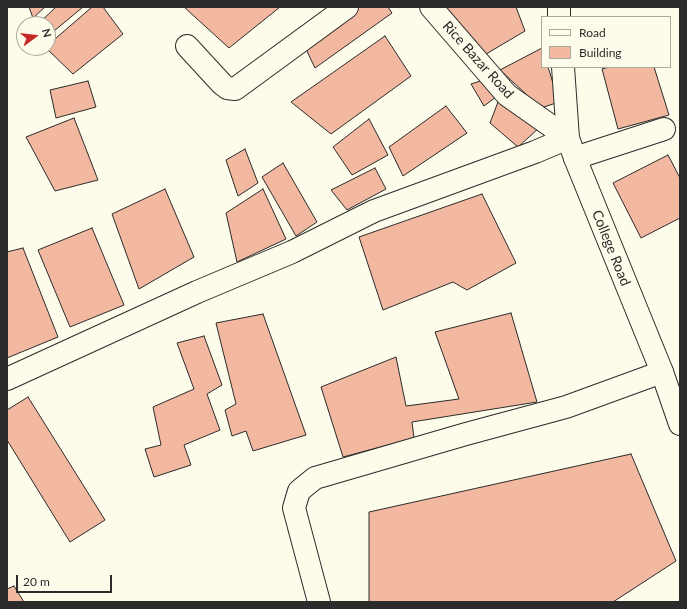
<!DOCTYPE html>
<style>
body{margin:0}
#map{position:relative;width:687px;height:609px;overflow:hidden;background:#fdfbea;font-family:Lato,sans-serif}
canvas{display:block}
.frame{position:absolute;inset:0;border:8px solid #2b2b2b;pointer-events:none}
.legend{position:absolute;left:541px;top:16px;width:130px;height:52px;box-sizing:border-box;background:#fdfbea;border:1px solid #a9a89e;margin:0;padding:5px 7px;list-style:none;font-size:12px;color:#2b2b2b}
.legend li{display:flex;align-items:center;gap:8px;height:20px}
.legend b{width:20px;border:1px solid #a9a89e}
.north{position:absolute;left:16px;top:16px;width:40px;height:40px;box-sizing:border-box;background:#fdfbea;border:1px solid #a9a89e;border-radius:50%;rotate:75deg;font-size:11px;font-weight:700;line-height:16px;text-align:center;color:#2b2b2b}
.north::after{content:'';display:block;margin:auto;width:14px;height:18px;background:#c62828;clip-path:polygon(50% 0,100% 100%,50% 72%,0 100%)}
.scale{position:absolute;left:16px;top:575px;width:96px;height:18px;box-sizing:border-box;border:2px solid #2b2b2b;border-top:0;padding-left:5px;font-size:12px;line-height:14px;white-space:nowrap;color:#2b2b2b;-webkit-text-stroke:3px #fdfbea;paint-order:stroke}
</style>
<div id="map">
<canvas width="687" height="609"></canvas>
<div class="frame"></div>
<ul class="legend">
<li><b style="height:5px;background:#fdfbea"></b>Road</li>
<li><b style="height:11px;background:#f2b8a0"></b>Building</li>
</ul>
<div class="north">N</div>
<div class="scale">20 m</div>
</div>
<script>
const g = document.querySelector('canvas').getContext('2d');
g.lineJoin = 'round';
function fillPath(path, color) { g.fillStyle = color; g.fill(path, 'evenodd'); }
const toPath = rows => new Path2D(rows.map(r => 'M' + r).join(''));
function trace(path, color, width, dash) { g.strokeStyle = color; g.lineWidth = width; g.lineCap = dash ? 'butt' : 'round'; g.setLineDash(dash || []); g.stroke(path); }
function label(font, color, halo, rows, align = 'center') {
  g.font = font + ' Lato,sans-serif'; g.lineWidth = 3; g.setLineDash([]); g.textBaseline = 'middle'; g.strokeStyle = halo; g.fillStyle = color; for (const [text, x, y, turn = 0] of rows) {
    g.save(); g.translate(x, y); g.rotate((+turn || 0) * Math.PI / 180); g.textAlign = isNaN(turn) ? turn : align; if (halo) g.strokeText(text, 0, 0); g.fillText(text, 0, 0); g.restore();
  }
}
const building = toPath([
 [29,7,45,7,33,18,29,7],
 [56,7,83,7,48,36,48,24,38,24,56,7],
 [92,7,103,7,123,34,73,74,46,48,48,48,48,45,92,7],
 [184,7,280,7,229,48,184,7],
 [357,7,388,7,392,13,315,68,304,45,357,7],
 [442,7,516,7,525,31,476,60,442,7],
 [385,36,411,76,331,134,291,102,385,36],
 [542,48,542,67,548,67,559,102,541,108,500,70,542,48],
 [609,67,654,67,669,115,618,129,602,69,609,67],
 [487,79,500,94,484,106,471,84,487,79],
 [88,81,96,107,56,118,50,90,88,81],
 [498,102,539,128,518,147,490,123,498,102],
 [446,106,467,133,403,176,389,147,446,106],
 [74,118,98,180,55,191,26,137,74,118],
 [369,119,388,155,352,175,333,147,369,119],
 [245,149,258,183,238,196,226,160,245,149],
 [668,155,680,178,680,218,641,238,613,183,668,155],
 [283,163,317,222,296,236,262,177,283,163],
 [375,168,386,189,347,210,331,190,375,168],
 [165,189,194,257,139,289,112,214,165,189],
 [263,189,286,239,237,262,226,213,263,189],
 [482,194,516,263,467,290,453,282,383,310,359,237,482,194],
 [92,228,124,305,70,327,38,250,92,228],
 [23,248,58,337,7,358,7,252,23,248],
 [511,313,537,402,412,422,414,438,343,457,321,387,396,357,406,406,459,399,435,332,511,313],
 [263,314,306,435,253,451,246,431,232,436,225,410,236,404,216,323,263,314],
 [204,336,222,385,207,394,220,430,184,445,191,465,154,477,145,449,161,445,153,407,194,389,177,343,204,336],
 [28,397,105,520,70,542,7,440,7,410,28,397],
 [631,454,676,561,613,602,369,602,369,512,631,454],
 [14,586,24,602,7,602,7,589,14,586]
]);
fillPath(building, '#f2b8a0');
trace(building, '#2b2b2b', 1);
const minor = toPath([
 [431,7,507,95,568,138],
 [187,46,222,84,227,88,235,89,347,7],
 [575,158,664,129],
 [7,379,197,292,292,252,374,211,535,152,568,138],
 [319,602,294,508,299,491,315,478,466,434,566,407,662,372]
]);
const major = toPath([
 [559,7,559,17],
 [563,67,568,138,575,158,662,372,680,424]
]);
trace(minor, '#2b2b2b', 24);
trace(major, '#2b2b2b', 24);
trace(minor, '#fdfbea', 22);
trace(major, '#fdfbea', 22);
label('14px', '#2b2b2b', '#fdfbea', [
 ["Rice Bazar Road",478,60,48],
 ["College Road",611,248,68]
]);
</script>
